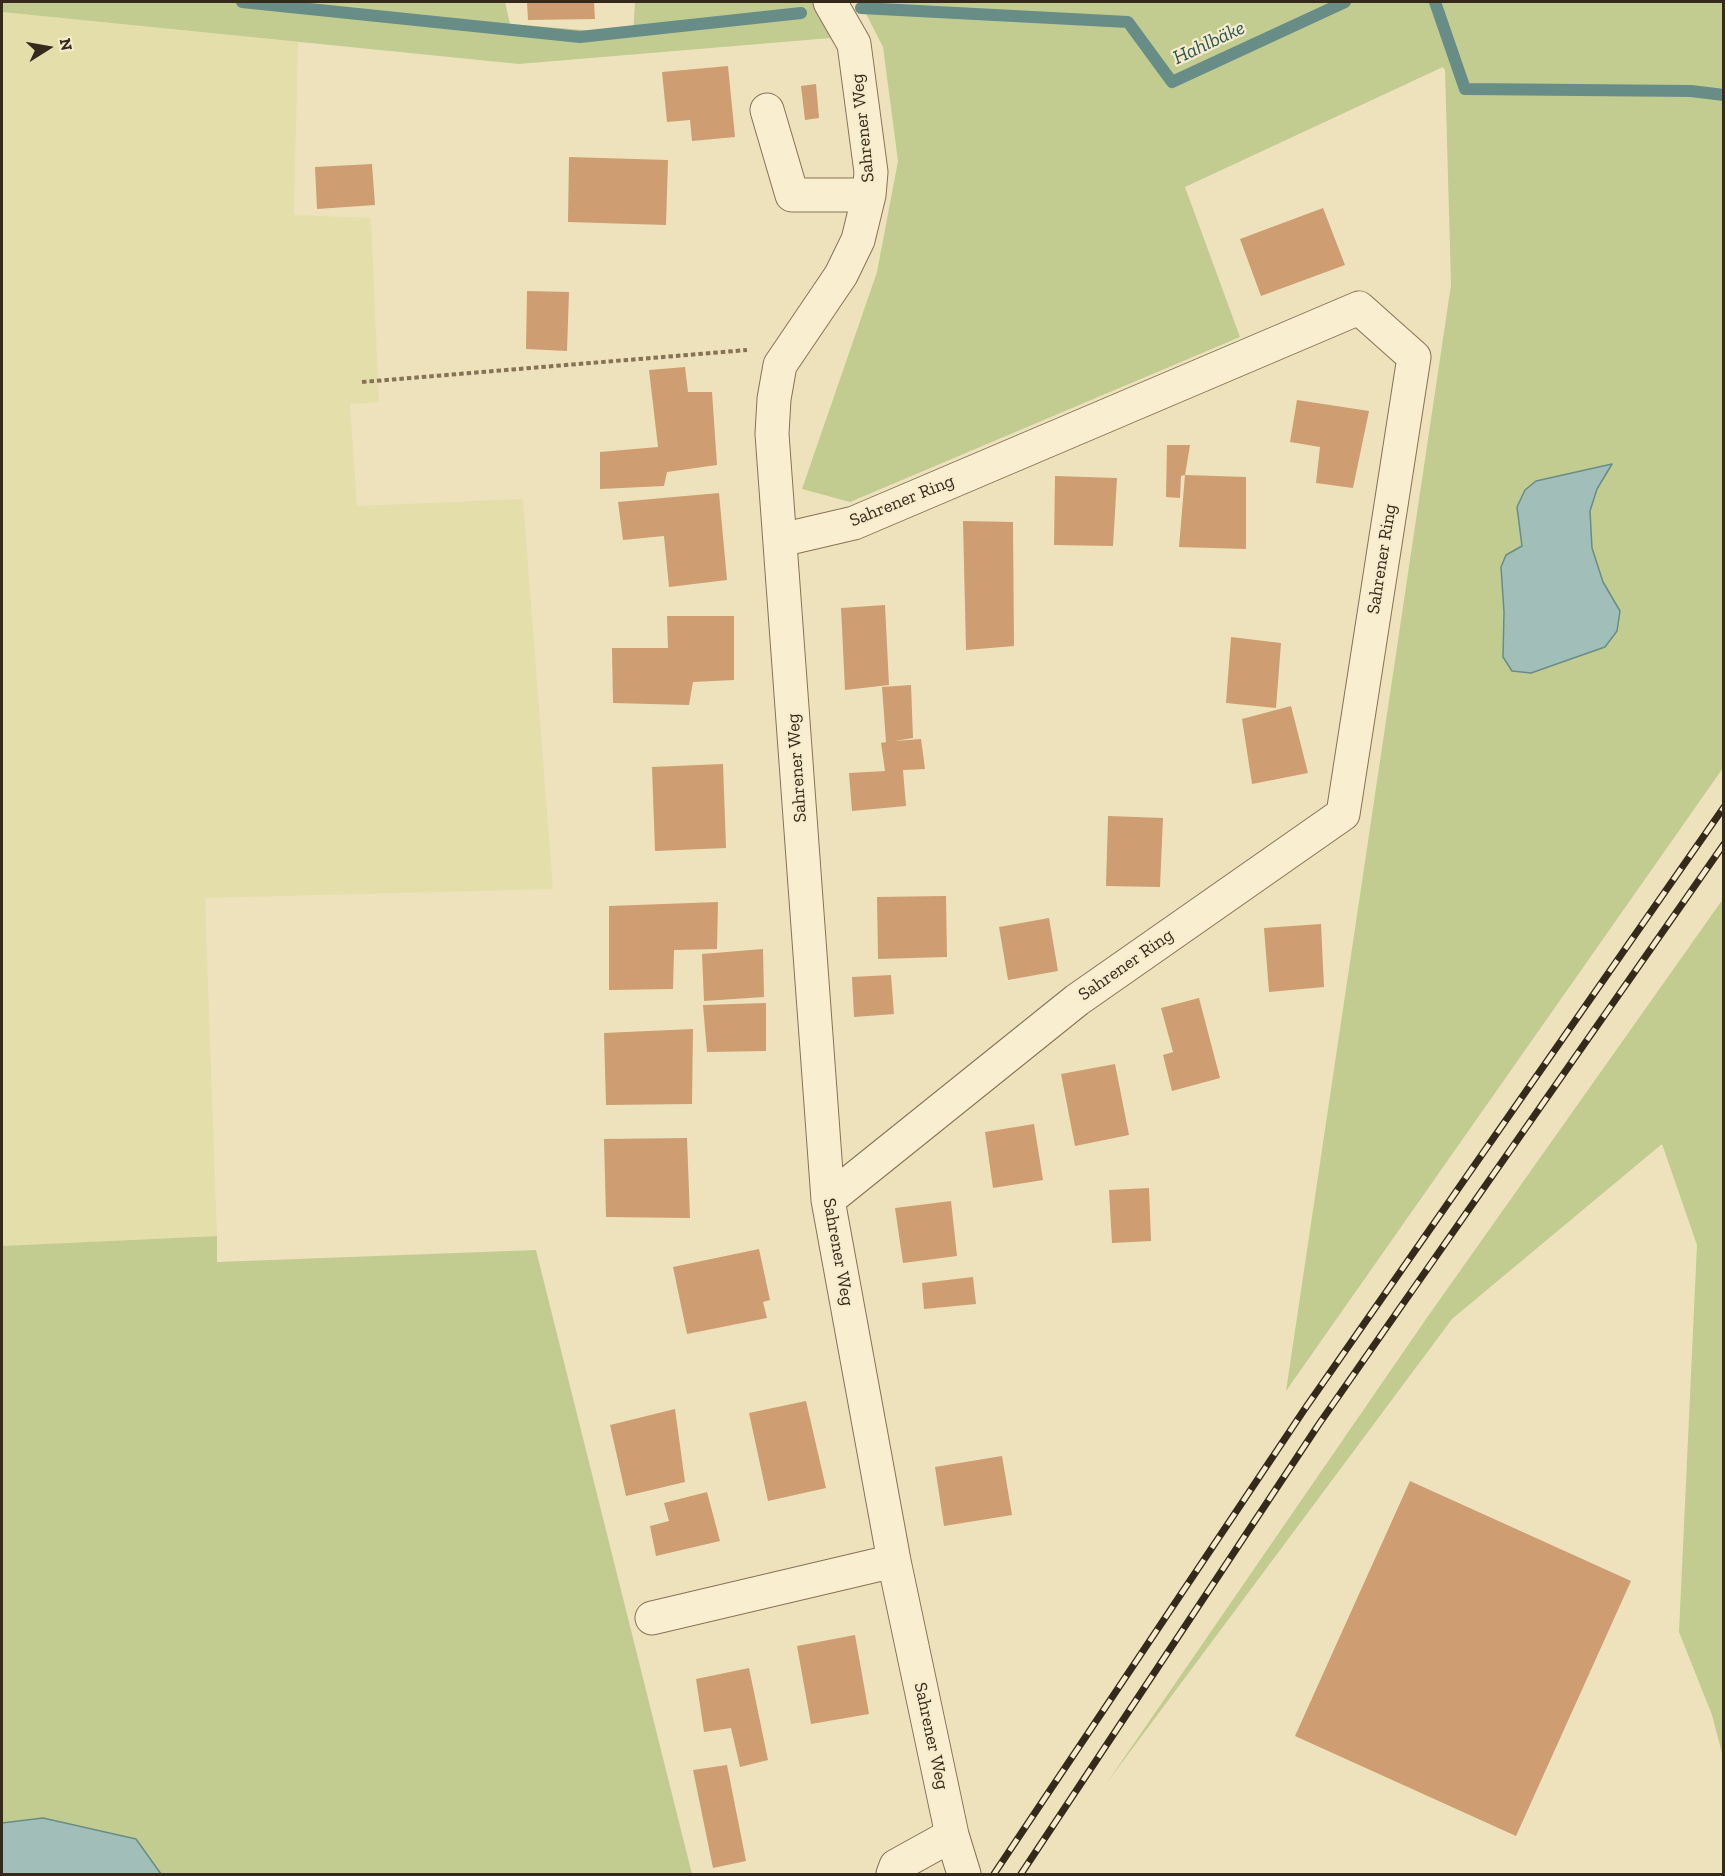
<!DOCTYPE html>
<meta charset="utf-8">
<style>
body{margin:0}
#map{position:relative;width:1725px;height:1876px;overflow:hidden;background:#eee2bd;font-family:"Zilla Slab",serif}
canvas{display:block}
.frame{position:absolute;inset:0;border:3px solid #35291b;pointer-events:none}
.north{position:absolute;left:18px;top:18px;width:60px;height:60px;-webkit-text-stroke:4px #f6eccc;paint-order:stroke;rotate:79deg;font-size:16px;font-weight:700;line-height:24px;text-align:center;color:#35291b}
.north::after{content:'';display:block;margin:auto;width:21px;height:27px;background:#35291b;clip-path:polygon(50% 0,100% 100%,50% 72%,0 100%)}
</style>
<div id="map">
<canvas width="1725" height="1876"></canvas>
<div class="frame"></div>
<div class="north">N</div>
</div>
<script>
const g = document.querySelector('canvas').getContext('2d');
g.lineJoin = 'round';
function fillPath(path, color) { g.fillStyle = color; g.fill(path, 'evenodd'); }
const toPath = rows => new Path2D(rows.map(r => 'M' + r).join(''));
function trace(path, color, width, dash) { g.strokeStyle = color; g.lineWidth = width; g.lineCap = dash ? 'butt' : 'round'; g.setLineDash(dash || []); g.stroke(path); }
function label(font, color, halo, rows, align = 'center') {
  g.font = font + ' "Zilla Slab",serif'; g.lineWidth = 4.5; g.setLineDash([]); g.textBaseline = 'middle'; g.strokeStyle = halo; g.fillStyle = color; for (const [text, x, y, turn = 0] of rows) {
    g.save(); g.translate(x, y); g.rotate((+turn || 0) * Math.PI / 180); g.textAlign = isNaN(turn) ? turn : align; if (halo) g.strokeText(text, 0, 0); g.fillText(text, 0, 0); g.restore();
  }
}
fillPath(toPath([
 [2,12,298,42,294,215,371,218,379,402,350,404,357,506,523,499,553,889,205,898,217,1236,2,1246]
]), '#e4deaa');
fillPath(toPath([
 [2,2,505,2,510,24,633,34,635,2,817,2,831,38,519,64,2,12],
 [860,2,1723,2,1723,768,1286,1391,1451,285,1445,70,1443,67,1185,187,1240,337,850,502,802,489,877,272,898,161,883,47],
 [1723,899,1723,1757,1712,1715,1679,1632,1697,1245,1662,1144,1452,1319,1106,1784,1426,1319],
 [217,1236,217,1262,536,1250,692,1874,160,1874,2,1823,2,1246]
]), '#c2cc91');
const water = toPath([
 [1612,464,1597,489,1590,511,1592,548,1603,582,1620,611,1617,631,1605,647,1531,673,1512,671,1503,657,1504,612,1501,567,1506,555,1522,546,1517,507,1525,490,1536,481,1612,464],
 [43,1818,136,1839,161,1874,2,1874,2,1823,43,1818]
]);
fillPath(water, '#a1bfb8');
trace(water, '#688d86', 1.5);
trace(toPath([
 [242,2,580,37,801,13],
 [1435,2,1465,89,1691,91,1724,95],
 [861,8,1128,22,1172,82,1345,2]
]), '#688d86', 12);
fillPath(toPath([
 [527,2,594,2,595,19,528,20],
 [728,66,735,137,692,141,690,120,667,122,662,72],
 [816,84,819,118,805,120,801,86],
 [569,157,668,160,666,225,568,222],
 [372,164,375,205,317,209,315,167],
 [1323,208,1345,265,1261,296,1240,239],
 [527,291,569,292,567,351,526,349],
 [685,367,688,392,712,392,717,465,667,472,664,486,600,489,600,452,658,447,649,370],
 [1297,400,1369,411,1353,488,1316,483,1320,447,1290,442],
 [1167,445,1190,445,1185,475,1181,476,1180,498,1166,497],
 [1185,475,1246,477,1246,549,1179,547],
 [1055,476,1117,478,1113,546,1054,545],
 [719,493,727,580,669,587,664,536,623,540,618,502],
 [963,521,1013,522,1014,646,966,650],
 [885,605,889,685,845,690,841,608],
 [667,616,734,616,734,680,693,682,689,705,613,703,612,648,668,648],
 [1231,637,1281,643,1276,708,1226,703],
 [911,685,913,738,894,741,921,739,925,769,903,770,906,806,852,811,849,773,885,771,881,743,886,742,882,687],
 [1291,706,1308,773,1252,784,1242,719],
 [723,764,726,848,655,851,652,767],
 [1108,816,1163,818,1160,887,1106,886],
 [946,896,947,957,878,959,877,897],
 [718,902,717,949,674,950,673,989,609,990,609,906],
 [1049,918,1058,971,1008,980,999,927],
 [1321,924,1324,987,1269,992,1264,928],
 [763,949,764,997,704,1001,702,954],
 [891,975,894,1014,854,1017,852,977],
 [1199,998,1220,1078,1172,1091,1163,1055,1173,1052,1161,1008],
 [766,1003,766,1051,707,1052,703,1005],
 [693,1029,692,1104,606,1105,604,1033],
 [1115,1064,1129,1135,1075,1146,1061,1074],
 [1034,1124,1043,1180,993,1188,985,1132],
 [687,1138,690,1218,606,1217,604,1139],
 [1149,1188,1151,1241,1112,1243,1109,1190],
 [951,1201,957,1256,903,1263,895,1208],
 [759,1249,770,1300,763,1302,767,1318,687,1334,673,1267],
 [973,1277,976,1304,924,1309,922,1283],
 [806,1401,826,1488,768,1501,749,1413],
 [675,1409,685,1482,626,1496,610,1425],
 [1002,1456,1012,1515,944,1526,935,1467],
 [1410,1481,1631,1581,1516,1836,1295,1736],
 [707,1492,720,1541,656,1556,650,1526,669,1521,664,1503],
 [855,1635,869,1714,811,1724,797,1646],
 [749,1668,768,1760,740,1767,731,1728,704,1732,696,1679],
 [727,1765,746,1861,713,1868,693,1770]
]), '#ce9d71');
const minor = toPath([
 [830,2,854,44,871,172,869,195,858,240,841,275,780,365,774,399,772,434,828,1200,894,1561,952,1835,964,1874],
 [767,110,792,195,869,195],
 [781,540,854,523,1359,308,1414,357,1343,814,1077,1000,828,1200],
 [652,1618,894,1561],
 [893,1874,896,1866,952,1835]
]);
trace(minor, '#867256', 35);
trace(toPath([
 [362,382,747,350]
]), '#867256', 4, [4.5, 3]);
trace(minor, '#f9efd0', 33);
const rail = toPath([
 [994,1874,1304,1410,1724,807],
 [1021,1874,1319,1424,1724,844]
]);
trace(rail, '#35291b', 7);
trace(rail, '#f6eccc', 4.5, [14]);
label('18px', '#35291b', '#f6eccc', [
 ["Sahrener Weg",863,128,-96],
 ["Sahrener Ring",902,501,-22],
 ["Sahrener Ring",1382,559,-81],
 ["Sahrener Weg",797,768,-94],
 ["Sahrener Ring",1126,965,-35],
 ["Sahrener Weg",838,1252,80],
 ["Sahrener Weg",931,1736,78]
]);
label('italic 20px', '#2a5555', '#f6eccc', [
 ["Hahlbäke",1209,43,-25]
]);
</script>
